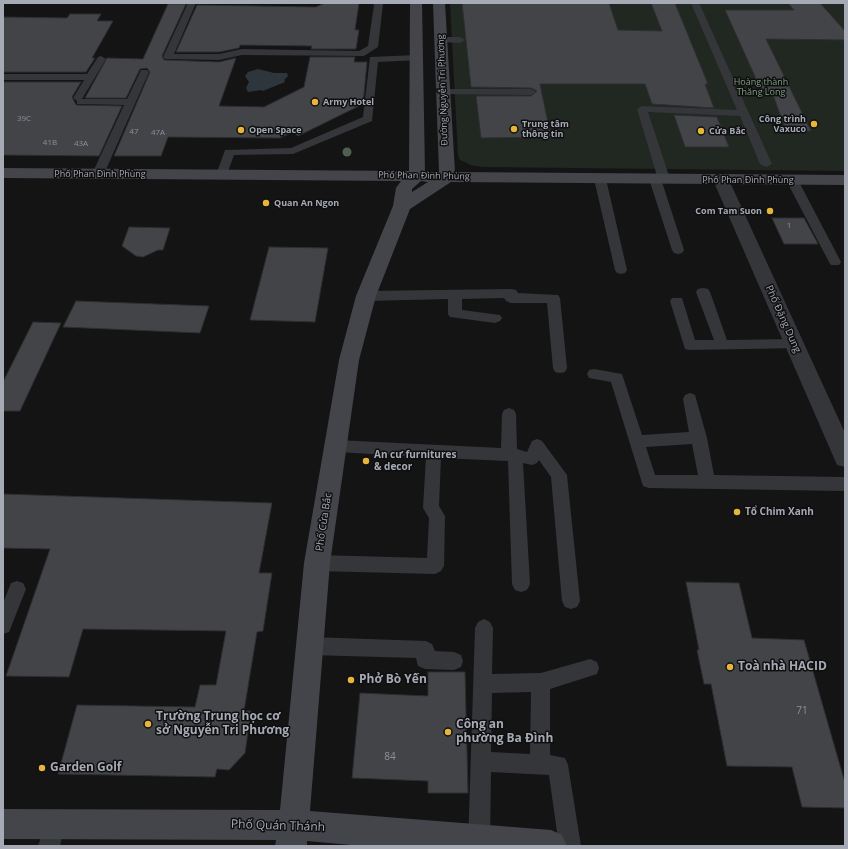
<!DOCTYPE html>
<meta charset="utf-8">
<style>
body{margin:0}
#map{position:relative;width:848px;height:849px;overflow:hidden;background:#141415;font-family:"Open Sans",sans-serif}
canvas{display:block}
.frame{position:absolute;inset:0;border:4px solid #a6aab5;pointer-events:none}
</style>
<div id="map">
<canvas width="848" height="849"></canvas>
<div class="frame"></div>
</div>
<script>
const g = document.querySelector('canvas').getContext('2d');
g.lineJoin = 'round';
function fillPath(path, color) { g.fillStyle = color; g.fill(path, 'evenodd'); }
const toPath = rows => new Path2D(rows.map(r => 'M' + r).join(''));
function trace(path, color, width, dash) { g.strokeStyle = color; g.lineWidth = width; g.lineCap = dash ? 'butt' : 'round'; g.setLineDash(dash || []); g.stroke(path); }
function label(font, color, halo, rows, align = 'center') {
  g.font = font + ' "Open Sans",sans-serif'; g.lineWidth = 3; g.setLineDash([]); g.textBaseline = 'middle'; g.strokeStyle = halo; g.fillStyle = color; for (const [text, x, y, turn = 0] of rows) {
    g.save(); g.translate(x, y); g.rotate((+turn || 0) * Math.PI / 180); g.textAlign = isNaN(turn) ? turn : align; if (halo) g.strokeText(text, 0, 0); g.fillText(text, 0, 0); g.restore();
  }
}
fillPath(toPath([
 [450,3,845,3,845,171,482,167,471,165,460,160,458,155]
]), '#202821');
fillPath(toPath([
 [258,69,274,73,287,73,288,76,284,80,285,82,263,91,261,90,248,92,246,88,249,82,245,76,248,72]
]), '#2e363d');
const building = toPath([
 [325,3,359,3,355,30,359,30,356,49,311,49,312,46,240,45,239,48,219,52,176,52,197,5,316,7,325,3],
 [462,3,609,3,618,30,662,31,651,3,675,3,708,84,705,84,714,108,652,104,645,84,540,84,551,137,481,138,476,96,531,96,537,91,531,88,471,87,462,3],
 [788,3,820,3,845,31,845,40,766,39,811,131,786,131,772,92,762,92,725,10,794,10,788,3],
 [168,4,186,4,162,56,164,60,219,62,236,58,219,106,264,107,304,87,310,57,355,57,354,62,367,62,363,104,298,136,293,132,280,138,168,137,161,156,114,156,150,72,147,68,140,69,126,98,85,98,107,58,143,59,168,4],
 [70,14,101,14,97,21,113,21,92,58,95,58,86,72,3,72,3,17,67,18,70,14],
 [3,82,81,82,72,97,76,105,122,106,99,156,3,155,3,82],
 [674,115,717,117,729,147,685,147,674,115],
 [772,218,804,218,818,244,784,244,772,218],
 [129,227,170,228,163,250,158,250,143,257,136,256,122,246,129,227],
 [269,247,328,248,315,322,250,320,269,247],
 [76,301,209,306,200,333,63,327,76,301],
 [33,322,61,323,20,411,3,411,3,382,33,322],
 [3,494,272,503,259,573,272,573,263,631,257,632,244,711,251,711,245,753,229,770,217,769,215,777,58,774,77,705,195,707,200,685,216,685,226,631,83,629,69,677,6,676,50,549,3,548,3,494],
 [686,582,739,583,752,638,804,640,845,783,845,808,802,807,792,767,727,766,711,684,704,684,697,650,699,650,686,582],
 [428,672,465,672,468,793,428,793,428,781,352,778,360,693,428,696,428,672]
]);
fillPath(building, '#434448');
trace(building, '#2e2e31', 1);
fillPath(toPath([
 [188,3,196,3,174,54,219,54,242,49,359,51,368,46,374,5,373,3,383,4,378,47,364,56,242,55,219,60,165,59,163,57,188,3],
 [691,3,699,3,772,164,766,167,760,164,740,116,648,112,670,179,668,181,662,182,684,250,682,253,678,254,674,253,672,250,649,179,651,177,657,176,637,109,642,106,737,110,691,3],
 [441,37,460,37,465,40,460,43,438,42,436,40,441,37],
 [417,55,420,56,422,58,420,60,378,62,372,121,293,154,234,155,226,177,222,178,216,175,225,150,291,148,363,117,370,57,417,55],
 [101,56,106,59,82,99,127,99,141,70,147,70,149,72,104,174,98,177,92,174,124,105,77,104,77,101,73,98,84,80,3,80,3,74,87,74,98,57,101,56],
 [443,89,531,89,536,92,531,95,439,94,438,92,439,90,443,89],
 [600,176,606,179,627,270,625,273,621,274,617,273,615,270,594,179,600,176],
 [792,177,798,180,841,262,839,265,831,265,829,262,786,180,792,177],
 [703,288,708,289,710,292,727,340,795,339,800,340,802,344,800,348,690,350,685,349,670,301,672,298,682,298,695,340,714,340,696,292,698,289,703,288],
 [511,289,516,290,518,293,558,295,560,298,567,368,565,372,560,373,555,372,553,368,547,303,511,303,506,301,504,298,462,299,462,310,500,315,502,318,500,321,495,323,450,317,448,314,448,299,366,301,361,299,359,296,361,293,366,291,511,289],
 [594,369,622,374,642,435,689,432,683,399,685,395,690,393,695,395,707,438,714,475,845,477,845,491,649,488,643,486,611,382,589,378,587,374,589,370,594,369],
 [692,444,698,475,655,475,646,447,692,444],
 [509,408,514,410,516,414,517,449,527,452,532,441,537,439,542,441,567,475,580,601,577,607,571,609,565,607,562,601,551,477,539,460,537,463,532,465,523,463,530,584,527,590,521,592,515,590,512,584,508,461,441,458,439,506,445,516,444,566,441,571,435,574,317,571,311,568,308,563,311,558,317,555,427,558,429,518,423,508,426,457,336,452,331,450,328,446,331,442,336,440,501,448,502,414,504,410,509,408],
 [17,581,23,583,26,589,9,632,3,634,3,603,11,583,17,581],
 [484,619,490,622,493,628,492,674,541,673,590,659,597,662,599,668,597,674,550,689,550,755,565,758,568,765,581,846,559,846,549,775,491,772,490,846,468,846,475,628,478,622,484,619],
 [531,692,530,754,491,752,492,693,531,692],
 [310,637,426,641,432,644,435,651,454,652,461,655,463,661,461,667,454,670,425,669,418,666,416,658,310,655,304,652,301,646,304,640,310,637],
 [55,814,62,817,65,824,60,846,38,846,48,817,55,814]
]), '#35363a');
fillPath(toPath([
 [721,175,727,176,729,180,845,433,845,467,837,465,834,458,713,180,715,176,721,175]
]), '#35363a');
fillPath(toPath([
 [410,3,422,3,425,172,439,172,433,3,445,3,455,172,845,175,845,185,451,182,410,209,376,296,359,360,330,563,310,811,551,830,562,835,567,846,362,846,307,841,307,846,275,846,276,840,3,839,3,809,280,810,304,563,339,360,356,296,393,206,396,188,401,181,3,178,3,168,409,171,410,3],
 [421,181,428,182,412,192,412,189,421,181]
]), '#43454a');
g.fillStyle = '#4e6051';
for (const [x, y] of [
 [347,152]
]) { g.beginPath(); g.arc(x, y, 4.5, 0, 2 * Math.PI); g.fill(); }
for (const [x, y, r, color] of [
 [315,102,4,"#e6b63b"],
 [814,124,4,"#e6b63b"],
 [514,129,4,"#e6b63b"],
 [241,130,4,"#e6b63b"],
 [701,131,4,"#e6b63b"],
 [266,203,4,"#e6b63b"],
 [770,211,4,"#e6b63b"],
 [366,461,4,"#e6b63b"],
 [737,512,4,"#e6b63b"],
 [730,667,4,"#e6b63b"],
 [351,680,4,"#e6b63b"],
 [148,724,4,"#e6b63b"],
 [448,732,4,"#e6b63b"],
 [42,768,4,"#e6b63b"]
]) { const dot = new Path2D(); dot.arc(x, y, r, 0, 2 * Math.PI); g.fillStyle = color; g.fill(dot); trace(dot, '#0f0f10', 1.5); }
label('8px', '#8d909a', null, [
 ["39C",24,119],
 ["47",134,132],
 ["47A",158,133],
 ["41B",50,143],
 ["43A",81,144],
 ["1",789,226]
]);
label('9px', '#7e9f82', '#0f0f10', [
 ["Hoàng thành",761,82],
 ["Thăng Long",761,92]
]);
label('9px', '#a6aab5', '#0f0f10', [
 ["Đường Nguyễn Tri Phương",443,90,-92],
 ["Phố Phan Đình Phùng",100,174],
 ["Phố Phan Đình Phùng",424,176,1],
 ["Phố Phan Đình Phùng",748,180]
]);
label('bold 9px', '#a6aab5', '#0f0f10', [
 ["Army Hotel",323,102],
 ["Công trình",806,119,"right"],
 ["Vaxuco",806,129,"right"],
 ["Trung tâm",522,124],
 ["thông tin",522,134],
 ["Open Space",249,130],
 ["Cửa Bắc",709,131],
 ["Quan An Ngon",274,203],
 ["Com Tam Suon",762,211,"right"]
], 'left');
label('10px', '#a6aab5', '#0f0f10', [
 ["Phố Đặng Dung",783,319,66],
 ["Phố Cửa Bắc",324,522,-81]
]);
label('bold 10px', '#a6aab5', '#0f0f10', [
 ["An cư furnitures",374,455],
 ["& decor",374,467],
 ["Tổ Chim Xanh",745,512]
], 'left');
label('10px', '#8d909a', null, [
 ["71",802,711],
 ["84",390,757]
]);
label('bold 12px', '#a6aab5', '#0f0f10', [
 ["Toà nhà HACID",738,667],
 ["Phở Bò Yến",359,680],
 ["Trường Trung học cơ",156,717],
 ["sở Nguyễn Tri Phương",156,731],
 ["Công an",456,725],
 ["phường Ba Đình",456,739],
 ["Garden Golf",50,768]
], 'left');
label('12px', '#a6aab5', '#0f0f10', [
 ["Phố Quán Thánh",278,826,2]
]);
</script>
